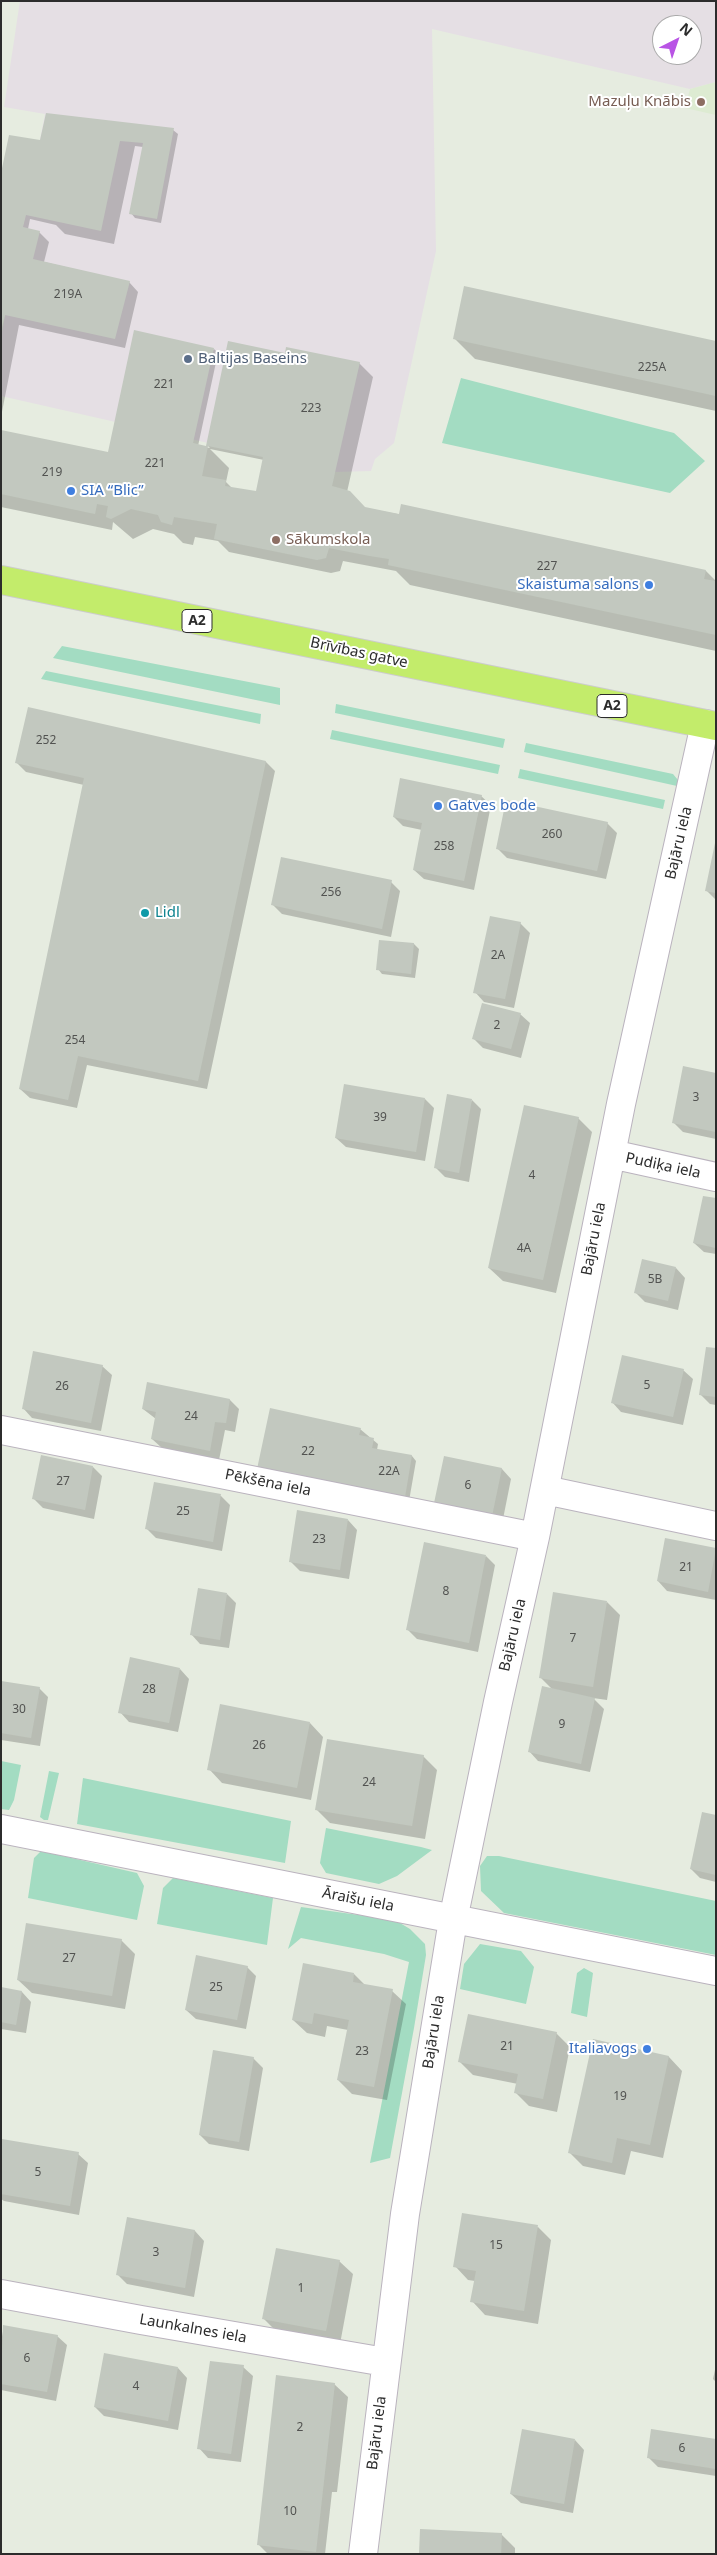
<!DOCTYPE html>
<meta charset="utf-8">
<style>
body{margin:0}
#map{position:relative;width:717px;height:2555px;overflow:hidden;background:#e6ece0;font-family:"Noto Sans",sans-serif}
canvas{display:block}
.frame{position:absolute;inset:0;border:2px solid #2c2c2c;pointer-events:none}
.north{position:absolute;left:652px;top:15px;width:50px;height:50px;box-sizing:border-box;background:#fff;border:1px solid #ababab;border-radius:50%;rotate:41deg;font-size:14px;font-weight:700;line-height:20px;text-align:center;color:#2c2c2c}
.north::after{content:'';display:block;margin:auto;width:18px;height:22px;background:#b954e5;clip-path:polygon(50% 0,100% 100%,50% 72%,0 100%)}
</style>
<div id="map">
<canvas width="717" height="2555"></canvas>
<div class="frame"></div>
<div class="north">N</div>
</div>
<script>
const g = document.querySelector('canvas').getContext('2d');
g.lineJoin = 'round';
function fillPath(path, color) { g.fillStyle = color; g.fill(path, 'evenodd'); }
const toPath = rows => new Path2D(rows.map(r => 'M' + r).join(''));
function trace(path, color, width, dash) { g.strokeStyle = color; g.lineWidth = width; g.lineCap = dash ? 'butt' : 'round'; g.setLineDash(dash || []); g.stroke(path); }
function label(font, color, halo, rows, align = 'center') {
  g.font = font + ' "Noto Sans",sans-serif'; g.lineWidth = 4; g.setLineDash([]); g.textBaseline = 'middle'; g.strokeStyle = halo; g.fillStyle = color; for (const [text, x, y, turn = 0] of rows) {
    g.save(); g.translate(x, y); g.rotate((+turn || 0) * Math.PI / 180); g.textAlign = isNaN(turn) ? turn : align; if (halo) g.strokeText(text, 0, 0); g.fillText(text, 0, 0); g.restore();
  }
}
fillPath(toPath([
 [20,1,716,1,716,82,690,89,432,29,436,251,394,443,375,459,371,471,336,472,1,396,1,337,45,114,4,107],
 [662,25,692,25,692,55,662,55]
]), '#e5dfe4');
fillPath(toPath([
 [716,82,716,115,685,108,690,89]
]), '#ddebd2');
fillPath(toPath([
 [461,378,674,433,705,461,670,493,442,443],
 [62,646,280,688,280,705,53,658],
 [46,671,261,714,260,724,41,679],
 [336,704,505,739,503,748,335,713],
 [332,730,500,765,498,774,330,739],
 [526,743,673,774,678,780,677,786,524,752],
 [520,769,665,800,663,809,518,778],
 [1,1761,21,1765,14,1800,9,1810,1,1809],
 [49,1771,59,1773,48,1820,44,1820,40,1817],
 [83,1778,291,1821,285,1863,77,1824],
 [326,1828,421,1847,432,1850,397,1876,379,1884,326,1873,320,1863],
 [41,1851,137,1873,144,1886,137,1920,28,1898,34,1858],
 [487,1856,499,1856,716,1901,716,1955,504,1913,481,1891,480,1866],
 [173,1878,273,1898,267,1945,157,1924,163,1888],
 [301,1907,395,1920,410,1929,425,1944,426,1955,414,2028,390,2158,370,2163,409,1962,384,1954,301,1938,288,1949],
 [480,1944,521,1951,534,1967,526,2004,460,1989,464,1964],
 [584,1968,593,1973,587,2017,571,2013,577,1973]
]), '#a3dcc2');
fillPath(toPath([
 [173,130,178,134,161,223,135,218,131,213,143,147,135,146,114,244,65,234,56,225,30,219,28,229,39,232,49,242,44,262,129,282,138,292,125,348,19,325,1,417,1,180,41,141],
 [454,338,716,342,716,411,475,359],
 [214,349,218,353,198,446,210,448,207,445,286,354,359,363,373,377,347,492,365,508,706,571,716,581,716,651,410,585,396,571,343,561,340,571,331,573,229,552,218,541,195,537,193,545,183,543,174,534,153,529,133,539,113,522,112,530,1,507,1,431,109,454],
 [210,449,264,460,257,492,232,488,226,482,229,468],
 [266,762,275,771,207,1089,87,1065,77,1108,30,1098,20,1089,84,785,26,772,17,763],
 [481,796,491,805,474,890,424,879,414,870,422,830,403,826,394,817],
 [607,823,617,833,606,879,507,858,497,848],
 [716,845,716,900,706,890],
 [391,882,400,891,391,937,282,914,273,905],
 [520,923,530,933,514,1008,484,1002,475,992],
 [381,941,414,944,419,949,415,978,382,974,378,969],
 [520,1014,530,1023,521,1058,483,1048,473,1038],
 [716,1074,716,1139,683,1132,673,1122],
 [425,1099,434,1108,425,1161,346,1147,336,1138],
 [472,1100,481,1109,469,1182,445,1177,436,1168],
 [578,1118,592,1132,556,1293,503,1281,489,1268],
 [716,1200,716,1254,704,1252,694,1243],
 [676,1268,685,1278,678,1310,645,1302,636,1293],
 [716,1349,716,1405,710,1404,700,1394],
 [102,1366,112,1375,101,1431,32,1418,23,1408],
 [683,1370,693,1379,683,1425,621,1412,612,1402],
 [230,1400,239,1409,235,1432,225,1430,219,1460,162,1448,152,1439,156,1419,143,1409],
 [360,1429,378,1444,377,1450,412,1456,416,1461,409,1501,268,1478],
 [445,1457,502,1469,511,1479,502,1524,445,1512],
 [93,1467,102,1476,94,1519,43,1508,34,1499],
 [155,1483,221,1496,230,1505,222,1551,156,1538,147,1529],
 [348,1520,357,1530,349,1579,300,1571,290,1561],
 [666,1539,716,1550,716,1600,667,1591,658,1581],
 [486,1556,495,1565,478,1652,417,1639,408,1630],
 [227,1594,236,1603,229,1648,200,1644,191,1634],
 [607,1602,620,1615,607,1700,593,1698,604,1709,590,1772,538,1761,529,1751,553,1690,541,1678],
 [180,1669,189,1679,178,1732,129,1722,120,1712],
 [1,1682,39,1688,48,1697,40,1746,1,1740],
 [310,1723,323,1737,311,1800,222,1783,209,1769],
 [423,1756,437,1770,425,1839,330,1823,316,1809],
 [716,1817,716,1882,700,1878,691,1869],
 [121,1940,135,1954,125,2009,32,1993,18,1980],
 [247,1967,256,1976,246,2029,196,2019,186,2010],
 [354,1974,365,1985,392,1991,406,2004,387,2100,352,2094,338,2080,348,2030,327,2026,325,2037,307,2033,293,2020],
 [1,1989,22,1992,31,2002,26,2033,1,2029],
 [556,2033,570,2047,557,2112,529,2106,516,2093,518,2084,473,2075,459,2061],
 [594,2041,669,2057,682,2071,663,2158,631,2151,625,2175,583,2166,570,2153],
 [253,2058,263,2068,249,2151,209,2144,200,2135],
 [3,2140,78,2154,88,2163,79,2215,4,2201,1,2199],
 [128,2219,195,2231,204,2241,194,2297,127,2284,118,2275],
 [538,2227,551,2240,538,2324,485,2315,472,2301,475,2281,468,2280,455,2266],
 [339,2261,353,2274,340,2344,277,2332,264,2319],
 [4,2326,57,2336,67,2345,56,2401,1,2390,1,2342],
 [716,2365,716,2382,713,2379],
 [243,2367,253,2376,241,2462,208,2458,199,2448],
 [178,2368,187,2378,178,2430,104,2416,95,2407],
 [334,2384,348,2397,337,2492,332,2492,325,2554,268,2554,259,2545],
 [575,2440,584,2450,573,2513,521,2503,511,2494],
 [716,2440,716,2476,658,2467,649,2458],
 [501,2534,515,2548,515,2554,420,2554]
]), '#0003');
fillPath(toPath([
 [46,113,174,128,157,219,129,214,143,143,120,141,101,231,26,215,23,227,40,231,33,259,130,281,115,339,5,315,1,331,1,173,9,135,40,140],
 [464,286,716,341,716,396,453,339],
 [134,330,214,348,193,443,206,446,228,341,285,353,286,347,360,362,332,486,350,491,365,507,399,514,401,504,706,570,704,579,716,581,716,635,388,565,389,559,370,556,329,548,326,558,317,560,214,539,217,524,174,517,172,525,161,522,158,515,131,509,111,519,106,517,108,506,97,504,95,514,1,494,1,430,108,452],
 [208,446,263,457,256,491,225,486,226,480,202,476],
 [28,707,266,761,198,1081,78,1056,68,1100,19,1089,84,778,15,763],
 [400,778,482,795,464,881,413,870,422,823,393,817],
 [506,800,608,822,597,871,496,849],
 [715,843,716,843,716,893,705,891],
 [281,857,392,880,382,929,271,905],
 [490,916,521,922,505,999,473,993],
 [379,940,414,943,411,974,376,970],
 [482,1003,521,1013,511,1049,472,1039],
 [683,1066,716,1073,716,1132,672,1123],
 [344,1084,425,1098,416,1152,335,1138],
 [447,1094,472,1099,459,1173,434,1168],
 [524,1105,579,1117,543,1280,488,1268],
 [703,1196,716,1198,716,1248,693,1243],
 [642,1259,676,1267,668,1301,634,1293],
 [706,1347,716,1348,716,1397,699,1395],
 [33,1351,103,1365,91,1423,22,1409],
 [622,1355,684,1369,673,1417,611,1403],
 [147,1382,230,1399,226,1423,215,1422,210,1451,151,1439,156,1412,142,1409],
 [270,1408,361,1428,359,1435,374,1438,372,1448,412,1455,405,1497,257,1469],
 [41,1455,93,1466,85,1510,32,1499],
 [444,1456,502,1468,492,1516,434,1503],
 [154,1482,221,1494,213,1542,145,1529],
 [297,1510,348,1519,340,1570,289,1562],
 [665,1538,716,1548,708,1592,657,1581],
 [424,1542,486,1555,469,1643,406,1630],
 [198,1588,227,1593,220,1640,190,1635],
 [553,1592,607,1601,593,1687,539,1678],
 [130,1657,180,1668,169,1723,118,1713],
 [1,1681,40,1687,31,1738,1,1733],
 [542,1686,595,1698,581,1764,528,1752],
 [220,1704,310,1722,297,1788,207,1770],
 [327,1739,424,1755,412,1826,315,1810],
 [702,1812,716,1815,716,1875,690,1869],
 [26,1923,122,1939,112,1996,17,1980],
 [196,1955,248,1966,237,2020,185,2010],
 [303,1963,354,1973,353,1982,393,1989,374,2087,337,2080,349,2020,314,2013,312,2024,292,2020],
 [1,1987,22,1991,16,2025,1,2022],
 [468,2014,557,2032,543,2099,514,2093,518,2074,458,2062],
 [593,2039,669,2056,650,2145,617,2138,612,2163,568,2153],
 [213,2050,254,2057,239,2142,199,2135],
 [2,2139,79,2152,70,2206,1,2194],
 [462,2213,538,2225,524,2311,470,2302,476,2271,453,2267],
 [127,2217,195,2230,185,2288,116,2275],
 [276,2248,340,2260,326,2331,262,2319],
 [3,2325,58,2335,47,2392,1,2384],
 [104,2353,178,2367,168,2421,94,2407],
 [210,2361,244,2365,231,2454,197,2449],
 [276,2375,335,2383,316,2552,257,2545],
 [522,2429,575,2439,564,2504,510,2494],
 [651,2429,716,2439,716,2469,647,2458],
 [420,2529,502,2533,501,2554,419,2554]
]), '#c2c8bf');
const street = toPath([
 [611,1154,716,1177],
 [1,1430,535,1537],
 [545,1490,716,1526],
 [1,1829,716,1971],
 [1,2294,141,2320,385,2362],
 [363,2554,405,2214,453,1920,498,1702,535,1537,621,1104,705,724]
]);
const highway = toPath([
 [1,580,716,726]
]);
trace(street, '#bab3be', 30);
trace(highway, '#ccc', 30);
trace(street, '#fff', 28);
trace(highway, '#c3ec6b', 28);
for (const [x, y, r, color] of [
 [701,102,5,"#8d6e63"],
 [188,359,5,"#5c6f8a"],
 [71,491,5,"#3f7fe0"],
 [276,540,5,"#8d6e63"],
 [649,585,5,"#3f7fe0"],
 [438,806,5,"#3f7fe0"],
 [145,913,5,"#0f9aa8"],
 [647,2049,5,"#3f7fe0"]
]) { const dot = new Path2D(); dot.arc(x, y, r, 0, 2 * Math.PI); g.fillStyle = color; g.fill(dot); trace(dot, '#fff', 2); }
label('12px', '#525351', null, [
 ["219A",68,295],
 ["225A",652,368],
 ["221",164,385],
 ["223",311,409],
 ["221",155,464],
 ["219",52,473],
 ["227",547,567],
 ["252",46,741],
 ["260",552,835],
 ["258",444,847],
 ["256",331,893],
 ["2A",498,956],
 ["2",497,1026],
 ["254",75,1041],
 ["3",696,1098],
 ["39",380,1118],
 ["4",532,1176],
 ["4A",524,1249],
 ["5B",655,1280],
 ["5",647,1386],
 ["26",62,1387],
 ["24",191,1417],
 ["22",308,1452],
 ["22A",389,1472],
 ["27",63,1482],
 ["6",468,1486],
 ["25",183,1512],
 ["23",319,1540],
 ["21",686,1568],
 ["8",446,1592],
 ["7",573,1639],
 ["28",149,1690],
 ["30",19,1710],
 ["9",562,1725],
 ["26",259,1746],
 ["24",369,1783],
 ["27",69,1959],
 ["25",216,1988],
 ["21",507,2047],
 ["23",362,2052],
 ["19",620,2097],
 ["5",38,2173],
 ["15",496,2246],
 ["3",156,2253],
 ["1",301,2289],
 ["6",27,2359],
 ["4",136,2387],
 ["2",300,2428],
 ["6",682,2449],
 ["10",290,2512]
]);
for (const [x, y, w] of [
 [197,621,30],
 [612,706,30]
]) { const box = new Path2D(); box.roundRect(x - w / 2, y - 11.5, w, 23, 4); g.fillStyle = '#fff'; g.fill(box); trace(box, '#2c2c2c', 1); }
label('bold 14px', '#2c2c2c', null, [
 ["A2",197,621],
 ["A2",612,706]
]);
label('15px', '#785e54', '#fff', [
 ["Mazuļu Knābis",691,102],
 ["Sākumskola",286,540,"left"]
], 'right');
label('15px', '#4e5e75', '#fff', [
 ["Baltijas Baseins",198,359]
], 'left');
label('15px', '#366cbe', '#fff', [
 ["SIA “Blic”",81,491],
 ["Skaistuma salons",639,585,"right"],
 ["Gatves bode",448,806],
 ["Italiavogs",637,2049,"right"]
], 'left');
label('15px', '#2c2c2c', '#fff', [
 ["Brīvības gatve",359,653,12],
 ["Bajāru iela",679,843,-77],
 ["Pudiķa iela",663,1166,12],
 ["Bajāru iela",594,1239,-79],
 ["Pēkšēna iela",268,1483,11],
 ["Bajāru iela",513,1635,-77],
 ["Āraišu iela",358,1900,11],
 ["Bajāru iela",434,2032,-81],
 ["Launkalnes iela",193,2329,10],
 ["Bajāru iela",377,2433,-83]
]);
label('15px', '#0d838f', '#fff', [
 ["Lidl",155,913]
], 'left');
</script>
